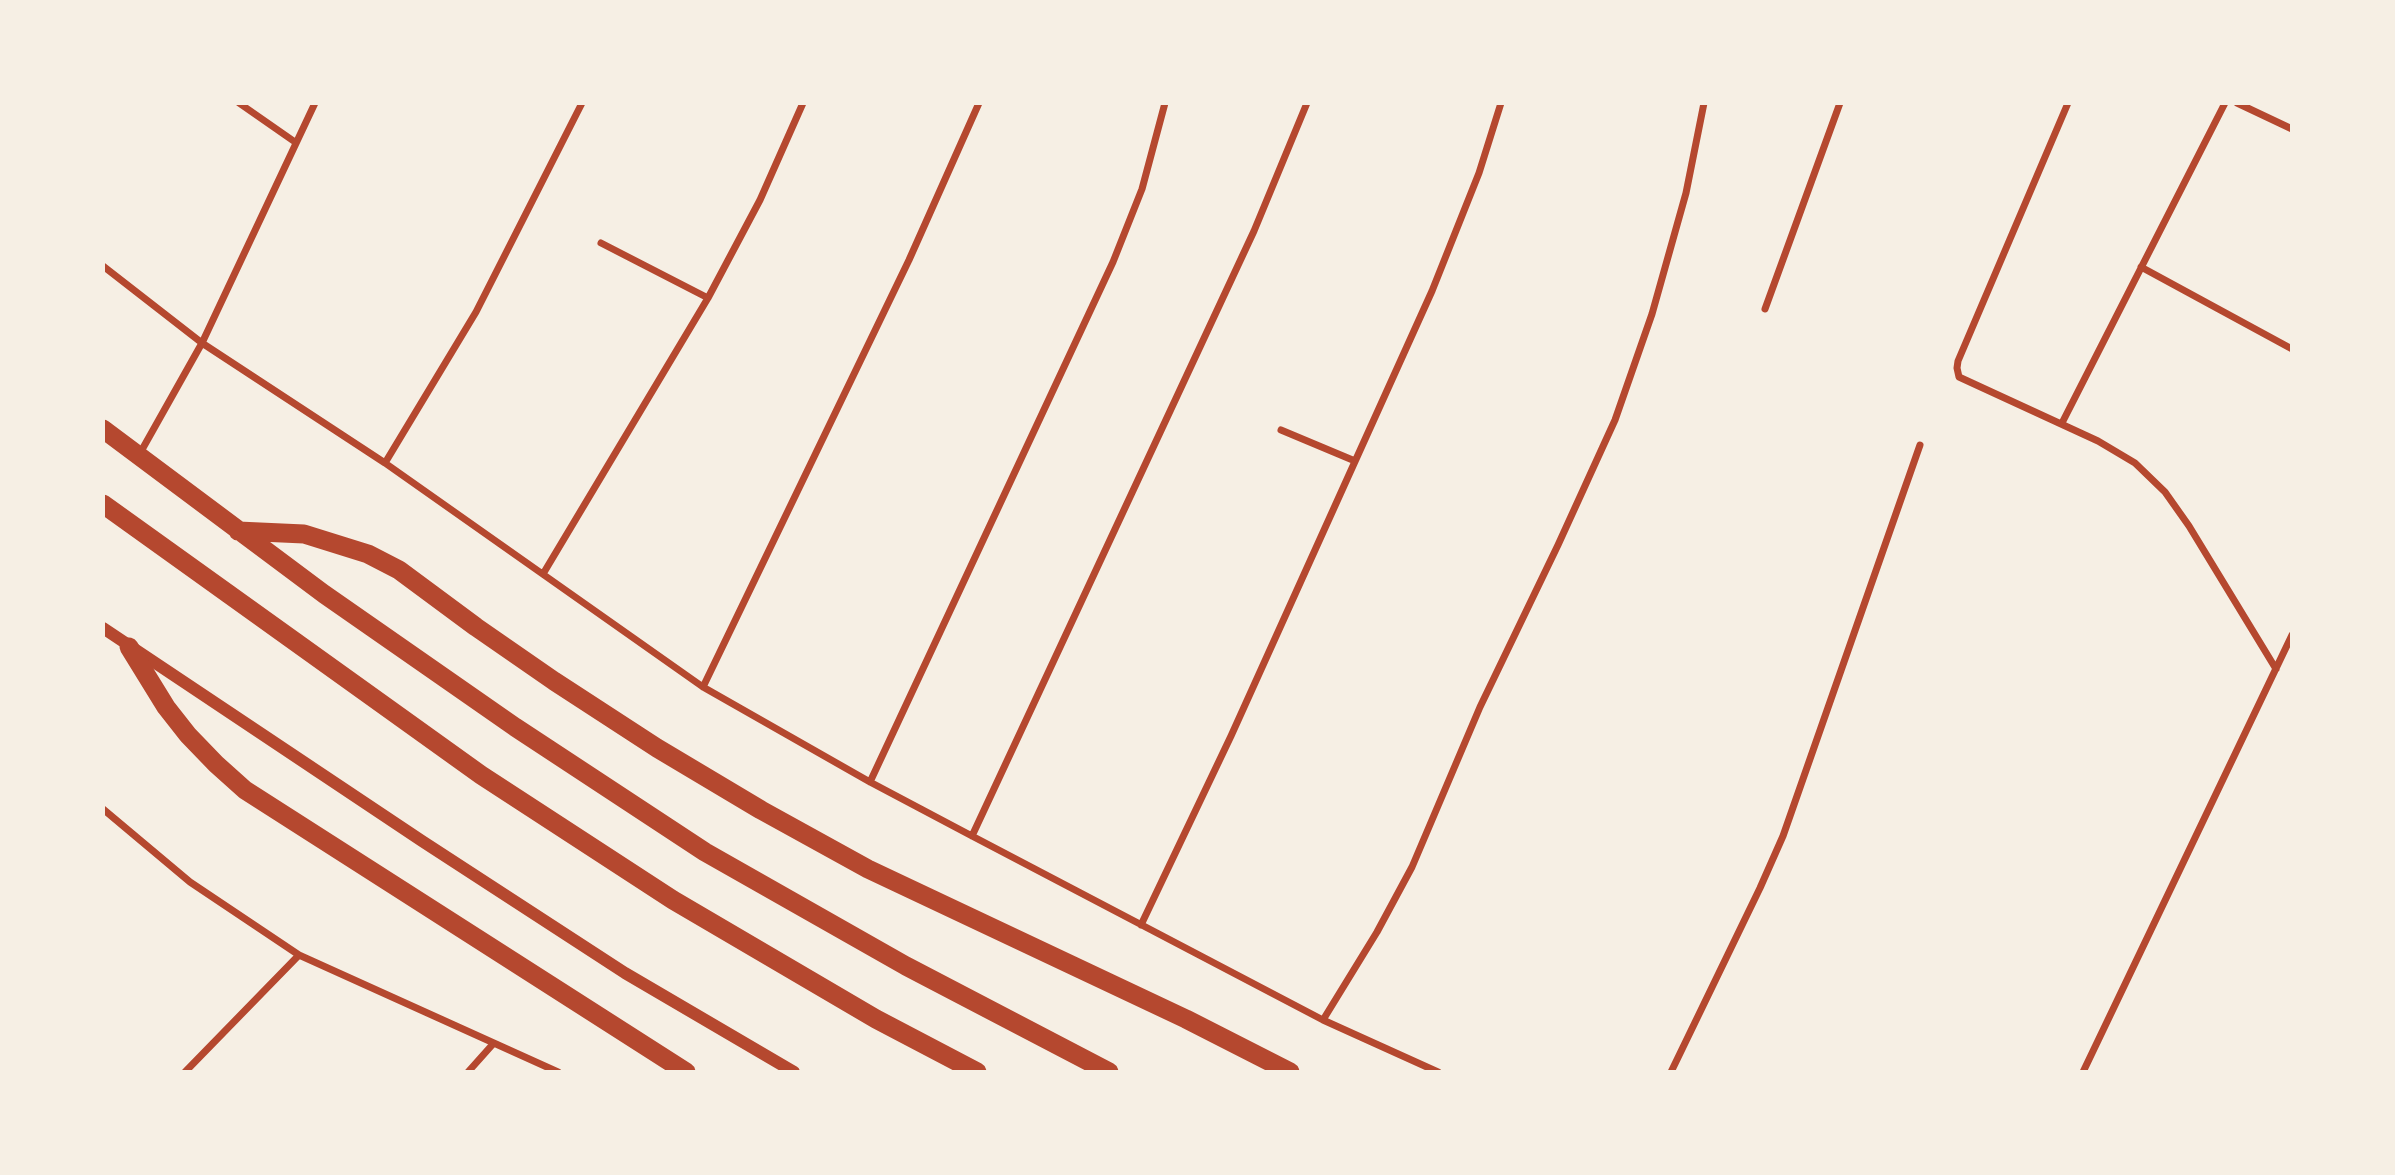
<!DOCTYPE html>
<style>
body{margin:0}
#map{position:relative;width:2395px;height:1175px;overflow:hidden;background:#f6efe4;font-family:Inter,sans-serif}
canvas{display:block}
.frame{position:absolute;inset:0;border:105px solid #f6efe4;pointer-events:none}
</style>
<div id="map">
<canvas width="2395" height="1175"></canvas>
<div class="frame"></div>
</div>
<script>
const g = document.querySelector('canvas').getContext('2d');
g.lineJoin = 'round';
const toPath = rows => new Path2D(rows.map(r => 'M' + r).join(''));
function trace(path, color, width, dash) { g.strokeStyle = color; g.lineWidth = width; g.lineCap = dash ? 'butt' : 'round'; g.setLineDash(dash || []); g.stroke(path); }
trace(toPath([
 [239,103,295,142],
 [2068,103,1958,361,1957,368,1959,377,2098,441,2135,463,2165,492,2189,526,2276,669],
 [2237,103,2292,129],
 [601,243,708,298],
 [103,266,202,343,385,463,703,687,870,782,972,836,1323,1020,1438,1072],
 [2141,267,2292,349],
 [1765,309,1840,103],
 [2062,423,2225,103],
 [1281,430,1355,461],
 [139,455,202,343,315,103],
 [385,463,476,312,582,103],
 [543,574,708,298,760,200,803,103],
 [703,687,909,260,979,103],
 [870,782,1113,262,1142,189,1165,103],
 [103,809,190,882,299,955,558,1072],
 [972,836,1254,231,1307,103],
 [1141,925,1231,736,1432,291,1479,173,1501,103],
 [1323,1020,1377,932,1412,867,1480,707,1558,545,1615,420,1652,314,1686,193,1704,103],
 [185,1072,299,955],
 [468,1072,493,1044],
 [1671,1072,1760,888,1783,836,1920,445],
 [2083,1072,2292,635]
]), '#b5482f', 7);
trace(toPath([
 [103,628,422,841,625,973,794,1072]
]), '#b5482f', 12);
trace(toPath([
 [103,429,324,594,515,727,705,852,906,966,1109,1072],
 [103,504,481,775,673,900,876,1019,977,1072],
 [238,531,304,534,368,554,399,570,476,627,554,681,657,748,761,810,868,869,1186,1019,1290,1072],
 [129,647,166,707,188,735,216,764,245,790,686,1072]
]), '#b5482f', 19);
</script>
